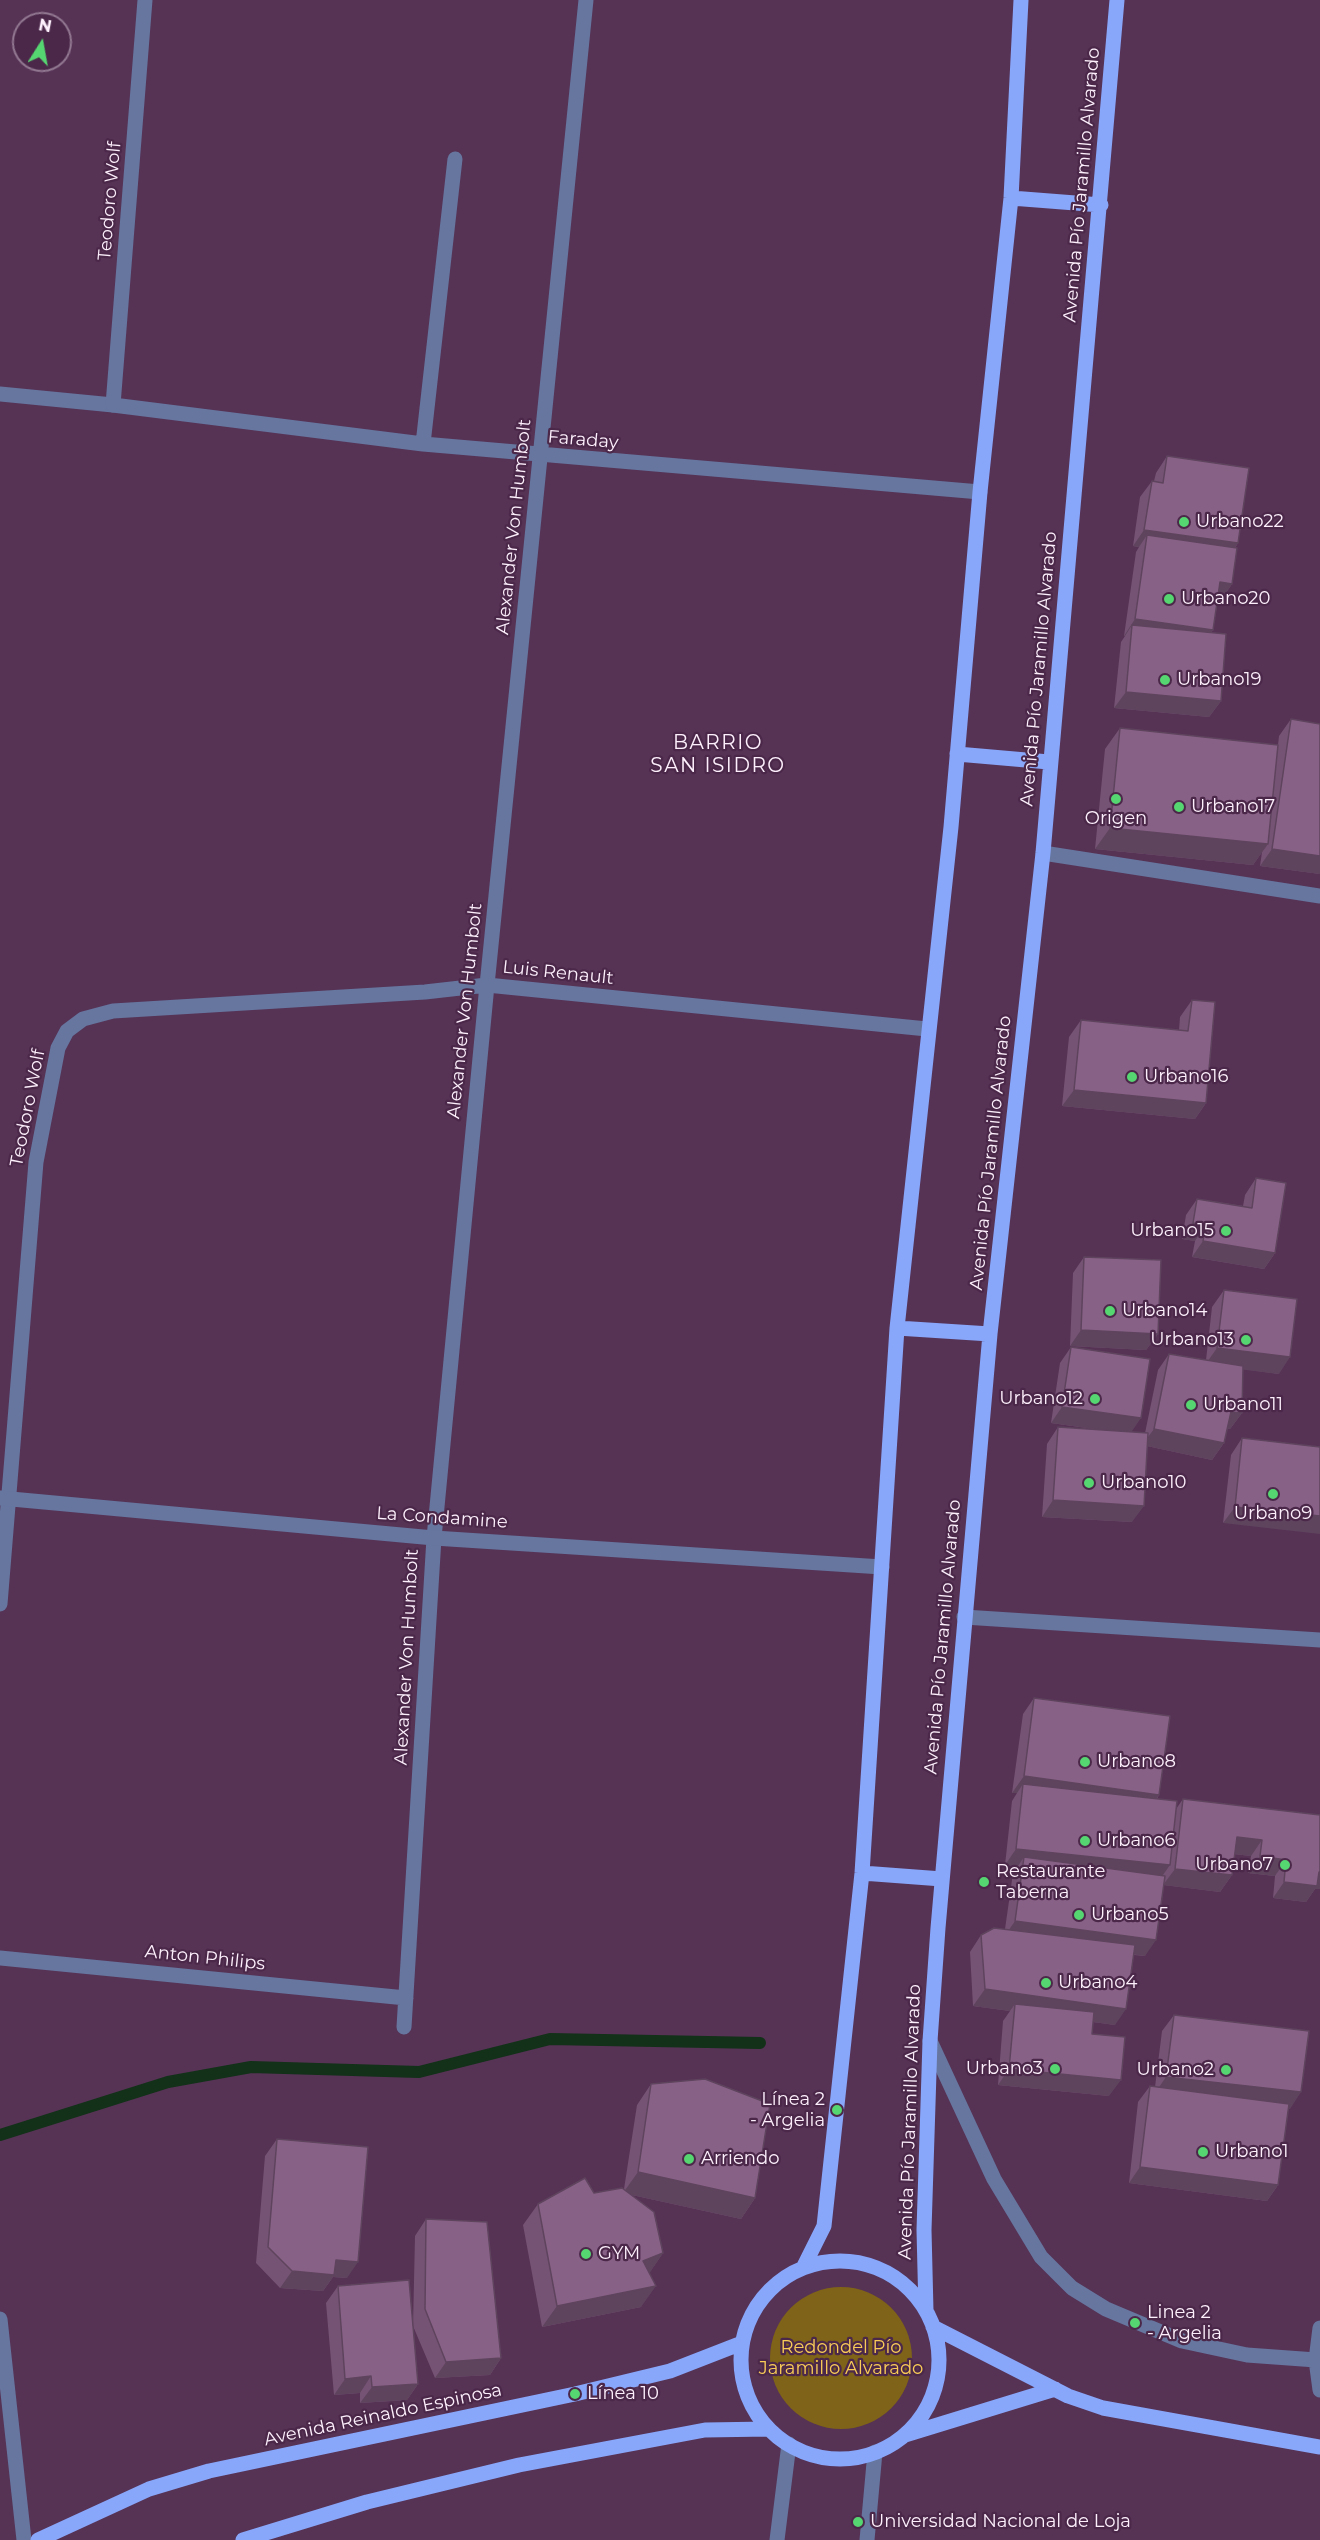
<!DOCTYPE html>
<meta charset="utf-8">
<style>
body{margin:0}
#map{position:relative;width:1320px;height:2540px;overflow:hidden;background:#563255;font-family:Montserrat,sans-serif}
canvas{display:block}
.north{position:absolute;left:12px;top:12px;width:60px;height:60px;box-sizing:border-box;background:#4b284a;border:2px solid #927891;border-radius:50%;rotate:11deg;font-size:16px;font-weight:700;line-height:24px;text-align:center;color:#fdf0fc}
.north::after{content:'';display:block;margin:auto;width:21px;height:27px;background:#56d671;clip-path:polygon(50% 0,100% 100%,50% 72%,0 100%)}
</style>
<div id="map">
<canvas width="1320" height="2540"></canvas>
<div class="north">N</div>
</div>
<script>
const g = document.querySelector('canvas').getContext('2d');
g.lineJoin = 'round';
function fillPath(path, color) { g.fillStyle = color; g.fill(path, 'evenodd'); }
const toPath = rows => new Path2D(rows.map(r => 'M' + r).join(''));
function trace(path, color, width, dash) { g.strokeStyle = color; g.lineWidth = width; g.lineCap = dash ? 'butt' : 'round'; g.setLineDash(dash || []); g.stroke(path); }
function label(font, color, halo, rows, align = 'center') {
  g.font = font + ' Montserrat,sans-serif'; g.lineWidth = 4.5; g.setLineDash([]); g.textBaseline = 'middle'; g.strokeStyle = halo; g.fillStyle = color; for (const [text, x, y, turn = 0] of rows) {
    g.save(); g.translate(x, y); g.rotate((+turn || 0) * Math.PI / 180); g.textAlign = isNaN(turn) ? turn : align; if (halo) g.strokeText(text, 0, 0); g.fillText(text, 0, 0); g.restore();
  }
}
fillPath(toPath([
 '770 2358a71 71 0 1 1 142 0a71 71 0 1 1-142 0Z'
]), '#7e6318');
trace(toPath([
 [0,2135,168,2082,251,2067,419,2072,550,2039,760,2043]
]), '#123118', 12);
trace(toPath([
 [0,394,113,405],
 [777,2540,789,2444],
 [867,2540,875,2452]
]), '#66769f', 15);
trace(toPath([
 [145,0,113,405,423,444,980,492],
 [423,444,455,159],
 [1043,853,1320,896],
 [0,1604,36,1162,58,1048,67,1031,83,1019,113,1011,425,992,487,985,927,1029],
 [964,1617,1320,1640],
 [0,1958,406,1998],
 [404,2027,434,1538,487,985,586,0],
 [930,2041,994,2179,1041,2257,1072,2288,1106,2309,1182,2341,1247,2355,1316,2360],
 [0,2319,24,2540],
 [1320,2328,1316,2360,1320,2390]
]), '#66769f', 15);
trace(toPath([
 [0,1498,434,1538,882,1567]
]), '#66769f', 15);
trace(toPath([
 [1011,198,1101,205],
 [957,754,1049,762],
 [897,1328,990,1334],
 [862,1873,942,1879],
 '741 2360a99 99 0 1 1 198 0a99 99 0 1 1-198 0Z',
 [803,2268,824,2226,862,1873,897,1328,951,827,980,492,1011,198,1021,0],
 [926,2311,924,2230,930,2041,938,1928,990,1334,1043,853,1117,0],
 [933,2327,1068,2396,1103,2408,1320,2447],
 [905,2435,1055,2389],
 [38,2540,149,2489,209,2471,575,2394,670,2371,742,2343],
 [243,2540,367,2502,519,2465,705,2430,769,2429]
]), '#88a7fa', 15);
fillPath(toPath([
 [1167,456,1238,543,1235,548,1232,584,1221,600,1218,599,1213,630,1211,633,1221,701,1209,717,1114,708,1121,642,1125,636,1124,636,1136,552,1139,547,1133,546,1140,497,1152,481,1154,481,1156,473],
 [1291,719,1320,874,1260,866,1262,852,1253,865,1095,849,1105,749,1120,728,1278,745,1279,736],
 [1192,1000,1206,1103,1195,1119,1062,1106,1069,1037,1081,1020,1179,1030,1180,1017],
 [1256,1178,1275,1253,1264,1269,1192,1257,1195,1241,1182,1239,1186,1215,1197,1199,1243,1206,1245,1195],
 [1084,1257,1158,1334,1146,1350,1070,1346,1073,1273],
 [1224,1290,1279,1374,1243,1369,1242,1413,1230,1429,1227,1429,1224,1443,1212,1460,1147,1446,1132,1522,1042,1517,1047,1444,1058,1427,1101,1430,1051,1423,1060,1363,1071,1347,1132,1432,1145,1433,1158,1370,1169,1354,1206,1360,1212,1307],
 [1242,1438,1320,1447,1223,1523,1231,1455],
 [1034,1698,1159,1795,1157,1799,1176,1809,1183,1799,1320,1815,1315,1889,1306,1902,1273,1898,1275,1876,1248,1873,1251,1856,1234,1854,1232,1875,1220,1892,1164,1885,1145,1956,1134,1955,1115,2025,1093,2022,1092,2034,1109,2096,998,2085,1003,2021,1010,2011,973,2006,970,1952,981,1935,1005,1929,1013,1873,1018,1866,1005,1865,1012,1801,1017,1793,1012,1793,1023,1714],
 [1174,2015,1290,2109,1288,2108,1278,2185,1267,2201,1129,2183,1138,2102,1150,2086,1155,2087,1162,2031],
 [651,2084,755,2198,741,2219,632,2195,663,2253,649,2273,641,2307,542,2327,523,2225,538,2204,594,2193,624,2189,637,2105],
 [277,2139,347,2278,333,2277,323,2291,280,2288,256,2263,265,2156],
 [426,2219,501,2358,490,2375,435,2378,413,2326,415,2236],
 [338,2286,418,2384,407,2400,360,2403,360,2393,334,2395,326,2303]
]), '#755374');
fillPath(toPath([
 [1144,530,1238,543,1227,560,1147,535,1139,547,1133,546],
 [1220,582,1232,584,1221,600,1209,598],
 [1135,619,1213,630,1202,646,1132,625,1125,636,1124,636],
 [1126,692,1221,701,1209,717,1114,708],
 [1110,828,1268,844,1253,865,1095,849],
 [1272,849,1320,856,1320,874,1260,866],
 [1074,1090,1206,1103,1195,1119,1062,1106],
 [1193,1223,1206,1224,1195,1241,1182,1239],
 [1203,1241,1275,1253,1264,1269,1192,1257],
 [1081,1330,1158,1334,1146,1350,1070,1346],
 [1217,1348,1290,1357,1279,1374,1205,1365],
 [1062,1407,1141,1418,1130,1434,1051,1423],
 [1231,1412,1242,1413,1230,1429,1219,1428],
 [1154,1429,1224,1443,1212,1460,1142,1445],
 [1053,1500,1144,1506,1132,1522,1042,1517],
 [1235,1507,1320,1516,1320,1534,1223,1523],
 [1024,1776,1159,1795,1148,1811,1023,1784,1017,1793,1012,1793],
 [1237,1837,1262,1840,1251,1856,1225,1853],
 [1016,1849,1170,1865,1158,1882,1024,1857,1018,1866,1005,1865],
 [1260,1856,1286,1860,1275,1876,1248,1873],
 [1175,1869,1232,1875,1220,1892,1163,1885],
 [1320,1872,1320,1889,1315,1889,1306,1902,1273,1898,1284,1882],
 [1015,1921,1156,1940,1145,1956,1004,1937],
 [985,1989,1126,2009,1115,2025,1014,2011,1015,2004,1010,2011,973,2006],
 [1009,2069,1121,2080,1109,2096,998,2085],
 [1166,2077,1301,2092,1290,2109,1155,2093],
 [1140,2167,1278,2185,1267,2201,1129,2183],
 [638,2172,755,2198,741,2219,623,2193],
 [663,2253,649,2274,643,2261],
 [336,2260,358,2262,347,2278,333,2277,323,2291,280,2288,292,2271],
 [656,2286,641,2307,542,2327,557,2306],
 [501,2358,490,2375,435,2378,446,2362],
 [371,2376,360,2393,334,2395,345,2379],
 [418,2384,407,2400,360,2403,372,2387]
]), '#5f445e');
const building = toPath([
 [1167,456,1249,468,1238,543,1144,530,1152,481,1163,483,1167,456],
 [1147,535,1237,548,1232,584,1220,582,1213,630,1135,619,1147,535],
 [1132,625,1226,634,1221,701,1126,692,1132,625],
 [1291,719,1320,724,1320,856,1272,849,1291,719],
 [1120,728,1278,745,1268,844,1110,828,1120,728],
 [1192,1000,1215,1002,1206,1103,1074,1090,1081,1020,1188,1031,1192,1000],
 [1256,1178,1286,1183,1275,1253,1203,1241,1206,1224,1193,1223,1197,1199,1252,1208,1256,1178],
 [1084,1257,1161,1260,1158,1334,1081,1330,1084,1257],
 [1224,1290,1297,1299,1290,1357,1217,1348,1224,1290],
 [1071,1347,1150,1359,1141,1418,1062,1407,1071,1347],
 [1169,1354,1243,1366,1242,1413,1231,1412,1224,1443,1154,1429,1169,1354],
 [1058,1427,1148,1433,1144,1506,1053,1500,1058,1427],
 [1242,1438,1320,1447,1320,1516,1235,1507,1242,1438],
 [1034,1698,1170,1716,1159,1795,1024,1776,1034,1698],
 [1023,1784,1177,1801,1170,1865,1016,1849,1023,1784],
 [1183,1799,1320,1815,1320,1872,1319,1872,1317,1886,1284,1882,1286,1860,1260,1856,1262,1840,1237,1837,1232,1875,1175,1869,1183,1799],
 [1024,1857,1165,1876,1156,1940,1015,1921,1024,1857],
 [994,1928,1135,1945,1126,2009,985,1989,981,1935,994,1928],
 [1015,2004,1094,2012,1092,2034,1125,2037,1121,2080,1009,2069,1015,2004],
 [1174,2015,1309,2031,1301,2092,1166,2077,1174,2015],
 [705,2079,770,2104,755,2198,638,2172,651,2084,705,2079],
 [1150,2086,1289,2104,1278,2185,1140,2167,1150,2086],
 [277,2139,368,2147,358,2262,336,2260,334,2275,292,2271,268,2247,277,2139],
 [585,2178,594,2193,622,2188,654,2212,663,2253,643,2261,656,2286,557,2306,538,2204,585,2178],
 [426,2219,487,2222,501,2358,446,2362,425,2309,426,2219],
 [409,2280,418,2384,372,2387,371,2376,345,2379,338,2286,409,2280]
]);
fillPath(building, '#886187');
trace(building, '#5f445e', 1.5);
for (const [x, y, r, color] of [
 [1184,522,6,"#56d671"],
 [1169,599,6,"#56d671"],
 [1165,680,6,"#56d671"],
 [1116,799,6,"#56d671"],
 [1179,807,6,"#56d671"],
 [1132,1077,6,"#56d671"],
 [1226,1231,6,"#56d671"],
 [1110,1311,6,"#56d671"],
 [1246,1340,6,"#56d671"],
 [1095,1399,6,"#56d671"],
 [1191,1405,6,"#56d671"],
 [1089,1483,6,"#56d671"],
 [1273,1494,6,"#56d671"],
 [1085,1762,6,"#56d671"],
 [1085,1841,6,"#56d671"],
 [1285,1865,6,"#56d671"],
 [984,1882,6,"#56d671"],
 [1079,1915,6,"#56d671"],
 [1046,1983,6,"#56d671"],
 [1055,2069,6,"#56d671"],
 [1226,2070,6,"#56d671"],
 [837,2110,6,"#56d671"],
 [1203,2152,6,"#56d671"],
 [689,2159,6,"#56d671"],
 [586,2254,6,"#56d671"],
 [1135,2323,6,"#56d671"],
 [575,2394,6,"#56d671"],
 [858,2522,6,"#56d671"]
]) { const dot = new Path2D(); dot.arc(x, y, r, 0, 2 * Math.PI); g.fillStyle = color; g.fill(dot); trace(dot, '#4b284a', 2); }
label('18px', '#fdf0fc', '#4b284a', [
 ["Avenida Pío Jaramillo Alvarado",1082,185,-85],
 ["Teodoro Wolf",110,201,-85],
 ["Faraday",583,440,5],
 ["Alexander Von Humbolt",514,527,-84],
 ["Avenida Pío Jaramillo Alvarado",1039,669,-85],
 ["Luis Renault",558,973,6],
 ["Alexander Von Humbolt",465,1011,-84],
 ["Teodoro Wolf",28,1108,-79],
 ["Avenida Pío Jaramillo Alvarado",991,1153,-84],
 ["La Condamine",442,1518,4],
 ["Avenida Pío Jaramillo Alvarado",943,1637,-85],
 ["Alexander Von Humbolt",407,1657,-87],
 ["Anton Philips",205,1958,6],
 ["Avenida Pío Jaramillo Alvarado",910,2122,-88],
 ["Avenida Reinaldo Espinosa",383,2415,-12]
]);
label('18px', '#fdf0fc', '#4b284a', [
 ["Urbano22",1196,522],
 ["Urbano20",1181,599],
 ["Urbano19",1177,680],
 ["Urbano17",1191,807],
 ["Origen",1116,819,"center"],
 ["Urbano16",1144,1077],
 ["Urbano15",1214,1231,"right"],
 ["Urbano14",1122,1311],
 ["Urbano13",1234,1340,"right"],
 ["Urbano12",1083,1399,"right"],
 ["Urbano11",1203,1405],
 ["Urbano10",1101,1483],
 ["Urbano9",1273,1514,"center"],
 ["Urbano8",1097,1762],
 ["Urbano6",1097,1841],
 ["Urbano7",1273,1865,"right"],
 ["Restaurante",996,1872],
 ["Taberna",996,1893],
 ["Urbano5",1091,1915],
 ["Urbano4",1058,1983],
 ["Urbano3",1043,2069,"right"],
 ["Urbano2",1214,2070,"right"],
 ["Línea 2",825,2100,"right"],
 ["- Argelia",825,2121,"right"],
 ["Urbano1",1215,2152],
 ["Arriendo",701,2159],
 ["GYM",598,2254],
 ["Linea 2",1147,2313],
 ["- Argelia",1147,2334],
 ["Línea 10",587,2394],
 ["Universidad Nacional de Loja",870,2522]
], 'left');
label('18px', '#f9cc57', '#4b284a', [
 ["Redondel Pío",841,2348],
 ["Jaramillo Alvarado",841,2369]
]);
g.letterSpacing = '1.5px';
label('20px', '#fdf0fc', '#4b284a', [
 ["BARRIO",718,743],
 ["SAN ISIDRO",718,766]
]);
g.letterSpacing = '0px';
</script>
